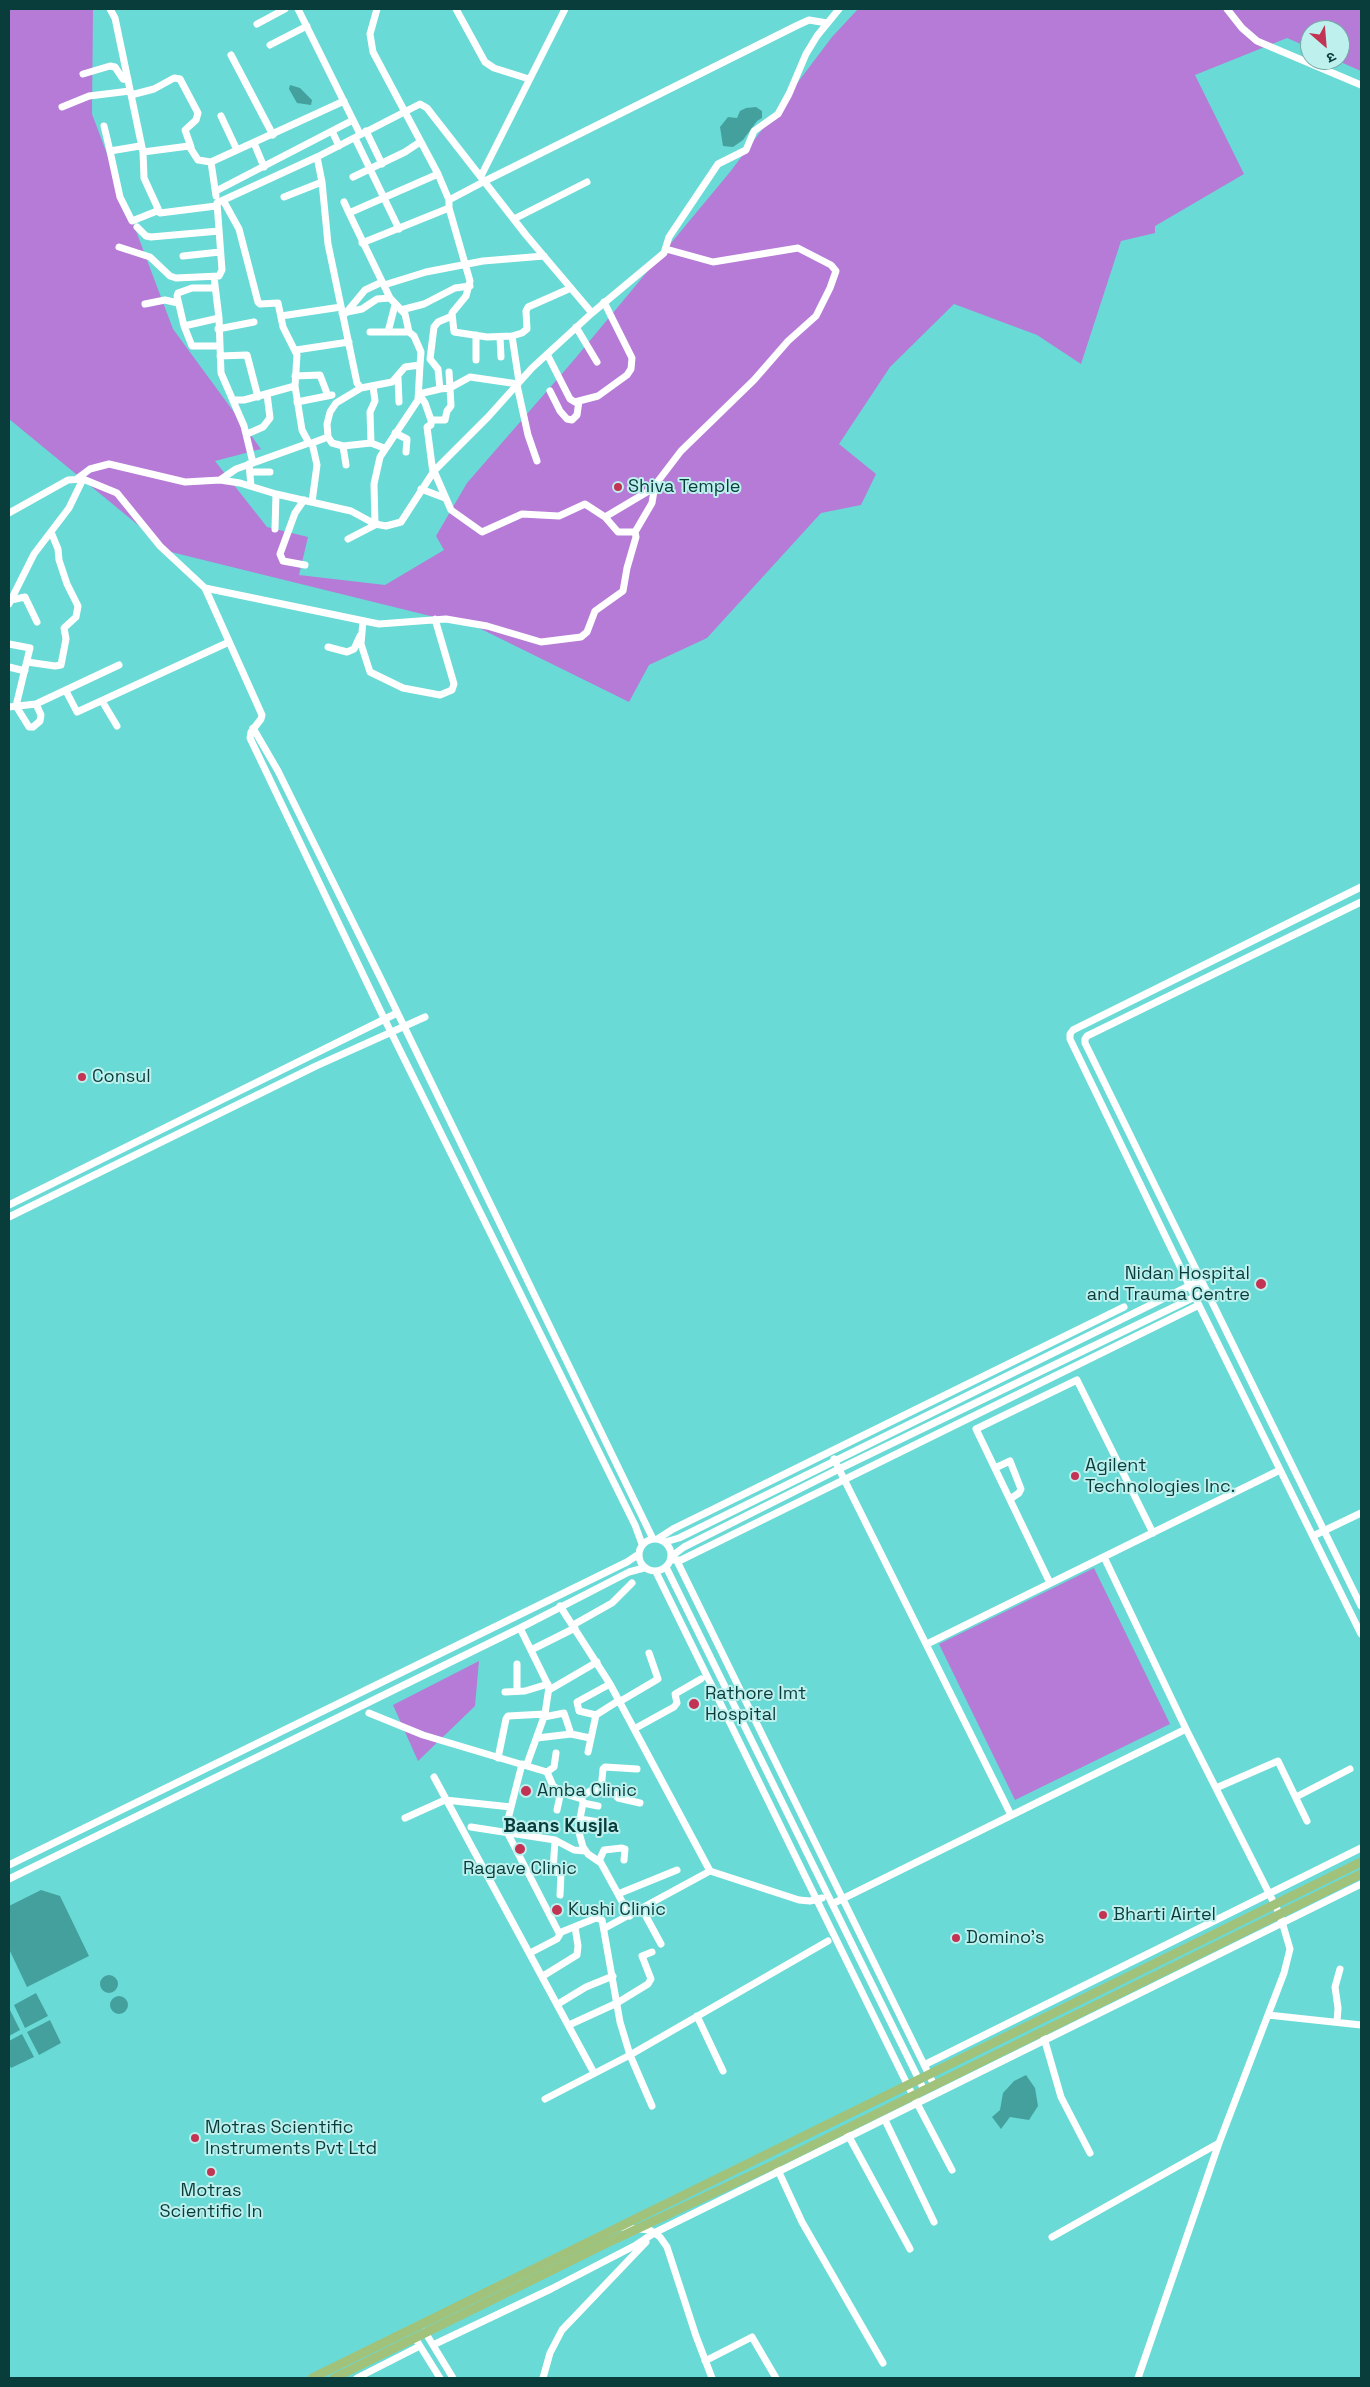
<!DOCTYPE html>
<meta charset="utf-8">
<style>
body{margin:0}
#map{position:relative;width:1370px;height:2387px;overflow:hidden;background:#6adad6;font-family:"Space Grotesk","Noto Sans Devanagari",sans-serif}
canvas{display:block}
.frame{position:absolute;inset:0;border:10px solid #093d3c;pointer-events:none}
.north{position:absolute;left:1300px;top:20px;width:50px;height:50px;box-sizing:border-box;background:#bef1ee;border:1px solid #76a9a7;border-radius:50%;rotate:153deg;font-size:14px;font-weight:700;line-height:20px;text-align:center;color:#093d3c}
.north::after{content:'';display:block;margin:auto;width:18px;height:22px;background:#c33354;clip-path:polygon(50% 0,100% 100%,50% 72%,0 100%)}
</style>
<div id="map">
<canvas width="1370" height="2387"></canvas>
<div class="frame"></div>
<div class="north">उ</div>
</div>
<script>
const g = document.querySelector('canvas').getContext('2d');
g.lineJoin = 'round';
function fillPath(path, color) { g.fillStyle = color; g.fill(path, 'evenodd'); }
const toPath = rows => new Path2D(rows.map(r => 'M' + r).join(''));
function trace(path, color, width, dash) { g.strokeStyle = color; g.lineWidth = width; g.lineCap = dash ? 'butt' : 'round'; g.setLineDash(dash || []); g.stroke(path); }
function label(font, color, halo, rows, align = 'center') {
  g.font = font + ' "Space Grotesk",sans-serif'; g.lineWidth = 4; g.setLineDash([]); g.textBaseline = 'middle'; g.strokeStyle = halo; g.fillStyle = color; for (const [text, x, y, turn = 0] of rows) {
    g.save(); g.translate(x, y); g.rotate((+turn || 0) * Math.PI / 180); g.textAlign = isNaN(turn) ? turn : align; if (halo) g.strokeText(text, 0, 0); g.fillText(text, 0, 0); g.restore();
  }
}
fillPath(toPath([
 [9,9,93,9,92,114,173,329,261,449,215,461,267,527,308,537,299,575,385,585,444,550,436,536,467,483,573,361,730,172,832,37,858,9,1361,9,1361,71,1336,60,1340,60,1340,30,1310,30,1310,48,1287,38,1195,75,1244,174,1155,226,1155,233,1121,241,1081,364,1037,335,954,304,890,367,839,444,876,474,861,505,821,513,707,638,649,665,629,702,479,628,171,552,9,419],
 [1094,1568,1170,1724,1015,1800,939,1644],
 [479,1661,475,1706,418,1761,393,1705]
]), '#b57bd6');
fillPath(toPath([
 [290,85,300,88,312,100,311,105,297,103,289,89],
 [756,107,762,111,762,118,757,121,743,140,733,147,723,146,720,127,728,117,737,118,740,111,746,108],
 [41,1890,60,1896,89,1956,27,1987,9,1949,9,1906],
 '100 1984a9 9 0 1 1 18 0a9 9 0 1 1-18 0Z',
 [36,1993,48,2016,25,2028,14,2005],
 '110 2005a9 9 0 1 1 18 0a9 9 0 1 1-18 0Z',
 [9,2008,20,2030,9,2036],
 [50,2020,61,2043,39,2055,27,2032],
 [22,2034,34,2057,11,2068,9,2064,9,2041],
 [1026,2075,1035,2088,1038,2106,1029,2120,1010,2117,1001,2129,992,2117,1000,2110,1003,2093,1014,2081]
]), '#43a09d');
trace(toPath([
 [110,9,115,18,143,152,189,146,198,160,211,162,344,101],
 [298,9,360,134],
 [377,9,370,34,373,52,438,174,449,200],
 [456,9,485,62,494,68,529,79],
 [1227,9,1242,28,1257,41,1361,85],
 [257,24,285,9],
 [270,45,307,26],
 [231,55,273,135],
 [83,74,110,66,115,67,123,79,128,80],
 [131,95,154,89,174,78,180,79,198,113,196,120,185,130,191,147],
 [62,107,89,96,130,91],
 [221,116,237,150],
 [104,126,110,151],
 [332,131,339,146],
 [366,131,382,164],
 [355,138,399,229],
 [254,143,264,167],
 [140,146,110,151,120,197,132,221,157,211],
 [143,152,144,178,160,213,216,206],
 [317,157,322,182,328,244,357,383,361,388],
 [211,162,216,196],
 [481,176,565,9],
 [353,177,405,152,420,142],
 [216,191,353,120],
 [284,197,322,182],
 [223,200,239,229,258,302,260,304,278,303,283,327,297,355,295,386],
 [344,202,349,213],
 [449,208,470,281,466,296,452,313,454,332,487,337,512,336,522,333,527,329,526,311,528,307,571,288],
 [514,219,587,182],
 [137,227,146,236,151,237,219,231],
 [362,243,449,208,449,200,485,181,798,25,809,20,827,23],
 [119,247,150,257,170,276,176,278,219,276,222,270,217,203,317,157,420,104,427,108,526,235,592,313],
 [183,256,220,252],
 [214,277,219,318,221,373,244,426,253,463,236,469,220,480],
 [384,285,426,272,483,261,544,256],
 [215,288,192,288,178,293,177,296,184,326,219,318],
 [145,304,165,300,178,303],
 [401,310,424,304,455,288,470,286],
 [342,313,362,309,377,299,390,298],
 [346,313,365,290,382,282],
 [281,316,341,307],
 [184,326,192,346,219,346],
 [576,327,597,362],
 [218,329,254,322],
 [370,332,409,332],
 [388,332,395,305],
 [476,335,476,360],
 [512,336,519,382],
 [500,337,501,357],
 [296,350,349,342],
 [547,354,570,399,575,402,598,396,627,375,631,369,632,358,604,302],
 [220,356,247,355,258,397],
 [449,372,450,388,440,389,438,369,430,359,434,327,438,322,452,316],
 [295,376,320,375,328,396],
 [398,378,399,402],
 [517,385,528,435,537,461],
 [373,386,375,401,370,412,371,443,384,448],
 [550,391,560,411,567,419,572,420,577,415,579,401],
 [234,400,244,400,295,386,302,430,309,443,312,443,328,437,327,424,330,412,336,403,361,388,392,382,405,367,420,365,421,352,414,336,409,332,405,314,390,298,349,213,438,174],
 [297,402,332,395],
 [431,420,445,420,447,411,451,406,450,388,470,377,518,384],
 [395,433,407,439,406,452],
 [247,434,263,427,270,418,267,394],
 [328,437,332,443,343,446,371,443],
 [343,446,346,465],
 [253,463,309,443],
 [249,464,251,486],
 [434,471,451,510,482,532,522,514,559,516,585,504,605,517,652,489,681,451,754,380,788,341,816,316,830,288,836,271,831,265,798,248,713,262,666,249],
 [250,472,270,472],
 [433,473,427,427,431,425,431,420,425,403,419,394,440,389],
 [78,478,90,469,109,464,185,482,220,480,240,483,276,494,351,511,375,524,386,526,401,522,434,471,488,417,532,368,592,313,664,253,669,237,718,164,746,150,754,131,778,114,789,94,806,54,817,36,839,9],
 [421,489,445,498],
 [304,500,295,513,280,554,283,561,305,565],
 [312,502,317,465,312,443],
 [9,513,68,480,83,479,117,493,160,546,205,588,262,715,261,719,251,732,250,738,380,1010,635,1525,642,1544],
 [375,524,374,484,380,457,418,400,420,365],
 [275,529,276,494],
 [635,532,652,503,655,485],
 [348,539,377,524],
 [205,588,379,624,446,619,487,626,541,642,581,637,587,632,595,611,623,591,627,568,636,537,635,532,618,532,605,517],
 [11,600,25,597,37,622],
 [9,604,34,554,69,508,83,479],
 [363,621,361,644,370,672,403,688,440,695,452,690,454,684,435,619],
 [9,644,30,648,16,706],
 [328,647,347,652,354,649,360,636],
 [27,662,55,666,61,665,66,639,64,628,76,617,78,606,67,584,59,560,58,549,51,532],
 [9,667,25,671],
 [66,691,77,712,229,642],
 [102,701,117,726],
 [16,706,29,727,33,727,40,721,41,715,36,704],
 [9,707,36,704,119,665],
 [253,728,278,771,383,983,653,1539],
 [1361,887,1073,1030,1070,1034,1070,1039,1189,1285,1361,1634],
 [1361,902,1087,1036,1085,1039,1085,1043,1361,1606],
 [9,1205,397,1013],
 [9,1217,316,1066,425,1017],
 [834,1459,1011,1815],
 [995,1468,1010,1461,1021,1489,1019,1493,1010,1499],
 [1313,1536,1361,1513],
 [659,1538,673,1529,1124,1307],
 '639 1555a16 16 0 1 1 32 0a16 16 0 1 1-32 0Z',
 [665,1542,679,1538,1201,1280],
 [672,1556,684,1547,839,1469,1207,1291],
 [1104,1557,1186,1729,1280,1915,1290,1949,1284,1973,1219,2143,1138,2378],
 [671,1560,681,1560,1199,1305],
 [677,1561,934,2085],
 [666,1567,924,2090],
 [656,1572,908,2086,952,2170],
 [1050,1583,976,1429,1077,1380,1153,1533],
 [560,1606,610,1684,710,1871],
 [573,1625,612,1603,632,1583],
 [520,1628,549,1687,545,1714,527,1764],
 [927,1644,1280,1470],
 [531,1650,575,1628],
 [517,1664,517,1691],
 [610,1684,577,1702,579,1711,596,1715,618,1701],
 [549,1690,597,1662],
 [505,1692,525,1691,548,1684],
 [619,1702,658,1679,649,1653],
 [369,1713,423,1735,547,1772,553,1786,565,1794,582,1799,583,1803,578,1829,583,1847,588,1854,601,1863,630,1916],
 [544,1717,564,1713,571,1734],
 [634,1729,674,1707,677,1703,675,1694,701,1679],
 [537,1738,571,1734,590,1738],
 [588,1752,596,1715],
 [498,1758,506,1719,508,1716,545,1714],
 [522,1764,507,1823,507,1832,559,1933,596,1918,602,1920,620,2022,630,2055,652,2106],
 [547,1772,554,1767,556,1753],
 [434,1777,594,2073],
 [1216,1788,1278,1761,1307,1821],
 [601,1789,603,1769,605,1767,637,1769],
 [1296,1797,1350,1769],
 [580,1798,590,1791,610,1789,618,1798,640,1803],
 [583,1803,598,1806],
 [557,1810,561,1791],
 [405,1818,445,1800,511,1807],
 [580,1819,599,1822],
 [471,1827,555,1840,574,1850,585,1851],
 [555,1840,553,1871,561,1874,560,1895],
 [599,1861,604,1850,622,1848,625,1849,624,1860],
 [9,1865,627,1562,639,1554],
 [9,1879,520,1628,629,1572,644,1568],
 [618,1894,677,1870],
 [832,1904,1186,1729],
 [642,1909,661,1944],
 [605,1928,710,1871,799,1900,810,1901,822,1898],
 [530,1953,557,1939,560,1934],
 [543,1976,577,1955,578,1946,575,1927],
 [558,2004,586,1987,613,1976],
 [1268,2015,1361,2025],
 [697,2016,723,2071],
 [1337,2022,1338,2008,1335,1987,1340,1969],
 [569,2025,617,2003,648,1984,651,1979,642,1956,652,1952],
 [1044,2038,1061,2097,1090,2153],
 [924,2065,1361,1848],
 [545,2099,630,2055,828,1941],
 [885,2120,934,2222],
 [847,2133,910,2249],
 [777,2168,802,2222,883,2363],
 [619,2227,650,2230,660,2237,667,2247,696,2336,712,2378],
 [1052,2237,1219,2143],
 [425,2332,453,2378],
 [415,2338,440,2378],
 [433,2345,551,2289,636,2245,654,2233,1361,1884],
 [705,2361,752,2337,776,2378],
 [357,2378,420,2346],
 [543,2378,550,2353,562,2330,646,2242]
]), '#fff', 7);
trace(toPath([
 [312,2378,1361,1862],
 [334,2378,605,2244,775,2164,1361,1874]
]), '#a1c27b', 9);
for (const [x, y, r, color] of [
 [618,487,5,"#c33354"],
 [82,1077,5,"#c33354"],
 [1261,1284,6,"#c33354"],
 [1075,1476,5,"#c33354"],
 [694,1704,6,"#c33354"],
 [526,1791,6,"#c33354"],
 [520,1849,6,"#c33354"],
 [557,1910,6,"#c33354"],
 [1103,1915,5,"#c33354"],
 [956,1938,5,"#c33354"],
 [195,2138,5,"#c33354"],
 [211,2172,5,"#c33354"]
]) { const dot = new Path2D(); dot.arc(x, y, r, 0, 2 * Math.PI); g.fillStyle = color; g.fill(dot); trace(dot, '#bef1ee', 2); }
label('18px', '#093d3c', '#bef1ee', [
 ["Shiva Temple",628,487],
 ["Consul",92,1077],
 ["Nidan Hospital",1250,1274,"right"],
 ["and Trauma Centre",1250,1295,"right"],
 ["Agilent",1085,1466],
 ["Technologies Inc.",1085,1487],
 ["Rathore Imt",705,1694],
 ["Hospital",705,1715],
 ["Amba Clinic",537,1791],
 ["Ragave Clinic",520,1869,"center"],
 ["Kushi Clinic",568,1910],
 ["Bharti Airtel",1113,1915],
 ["Domino's",966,1938],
 ["Motras Scientific",205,2128],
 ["Instruments Pvt Ltd",205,2149],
 ["Motras",211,2191,"center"],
 ["Scientific In",211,2212,"center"]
], 'left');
label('bold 19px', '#093d3c', '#bef1ee', [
 ["Baans Kusjla",561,1827]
]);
</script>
